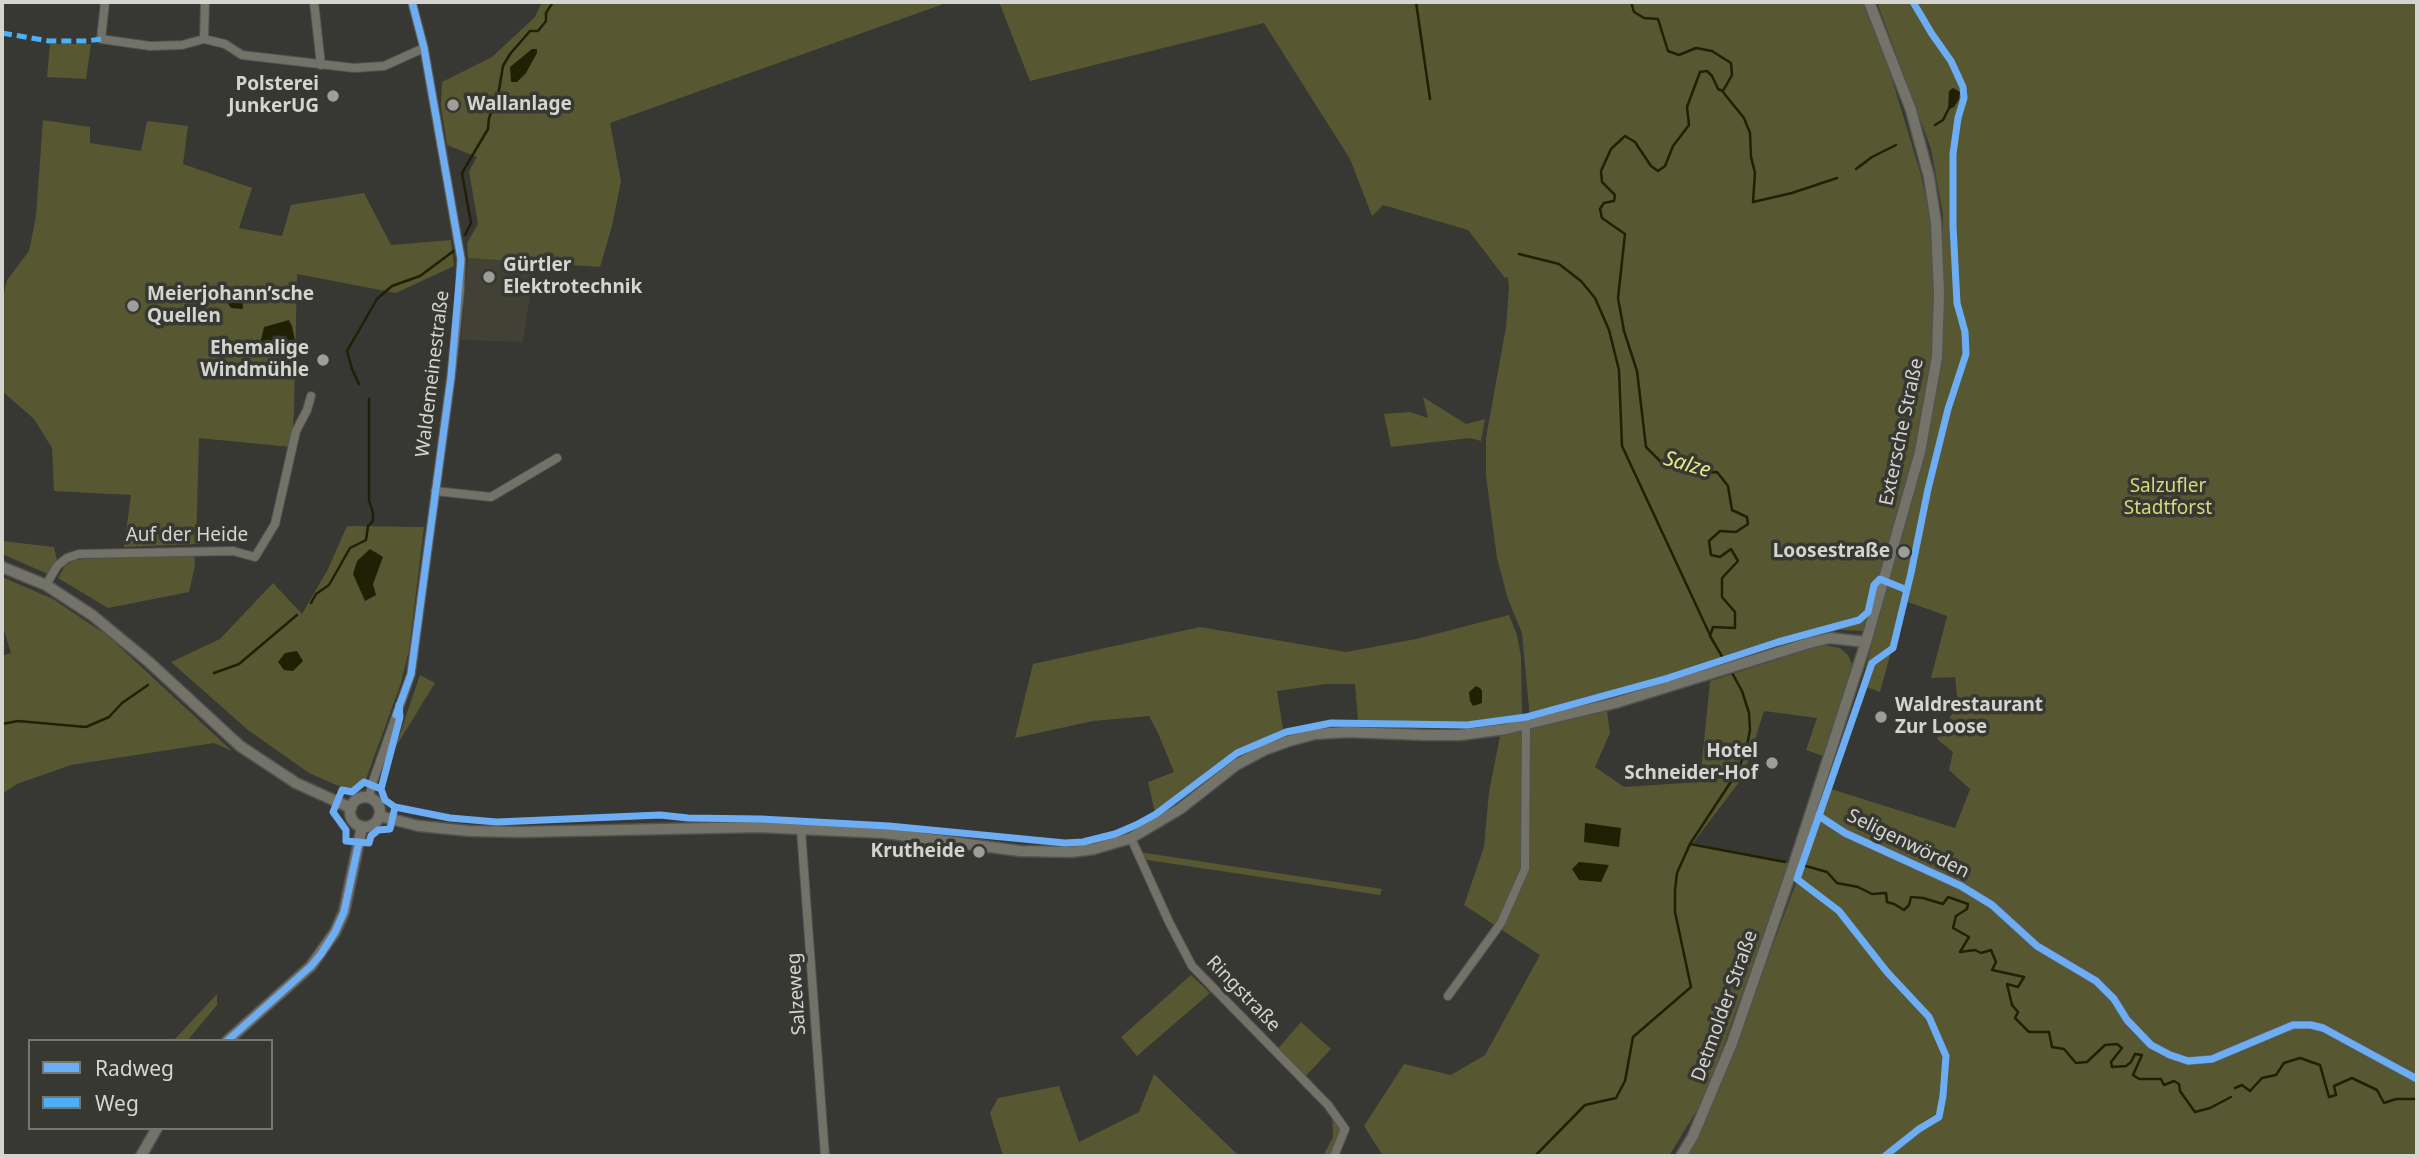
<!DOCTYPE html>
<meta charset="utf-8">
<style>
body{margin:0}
#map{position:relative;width:2419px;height:1158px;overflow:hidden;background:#373733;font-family:"Noto Sans",sans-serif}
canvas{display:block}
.frame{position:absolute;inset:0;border:4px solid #d4d5d1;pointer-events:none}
.legend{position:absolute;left:28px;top:1039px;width:245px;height:91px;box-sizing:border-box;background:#383832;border:2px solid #767772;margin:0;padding:9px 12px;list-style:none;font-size:21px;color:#d4d5d1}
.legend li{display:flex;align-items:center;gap:14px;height:35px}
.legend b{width:35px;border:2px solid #767772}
</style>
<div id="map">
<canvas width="2419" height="1158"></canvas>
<div class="frame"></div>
<ul class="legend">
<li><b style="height:9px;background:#6dadf4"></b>Radweg</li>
<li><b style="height:9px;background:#4cb0f7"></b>Weg</li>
</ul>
</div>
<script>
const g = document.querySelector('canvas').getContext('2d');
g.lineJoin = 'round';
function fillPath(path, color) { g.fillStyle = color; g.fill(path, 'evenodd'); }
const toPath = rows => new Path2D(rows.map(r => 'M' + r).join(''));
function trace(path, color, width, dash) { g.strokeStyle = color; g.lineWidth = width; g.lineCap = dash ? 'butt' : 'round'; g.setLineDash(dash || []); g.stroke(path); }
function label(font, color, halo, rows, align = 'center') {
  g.font = font + ' "Noto Sans",sans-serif'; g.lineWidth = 7; g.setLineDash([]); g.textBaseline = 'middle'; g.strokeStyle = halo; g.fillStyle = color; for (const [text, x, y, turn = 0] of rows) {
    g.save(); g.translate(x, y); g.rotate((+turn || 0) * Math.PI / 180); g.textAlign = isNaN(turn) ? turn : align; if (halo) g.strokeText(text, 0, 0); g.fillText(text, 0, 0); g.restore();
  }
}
fillPath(toPath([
 [468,258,535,262,523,342,461,340]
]), '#414136');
fillPath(toPath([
 [542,2,949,2,610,123,621,181,612,226,600,267,468,258,467,243,478,224,469,171,477,157,447,145,441,106,442,82,492,57,535,17],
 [999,2,1862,2,1886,59,1921,175,1931,224,1935,293,1934,352,1918,451,1867,631,1839,630,1596,704,1530,719,1522,633,1508,599,1497,558,1486,476,1486,438,1506,327,1509,288,1508,277,1505,278,1468,230,1383,205,1372,216,1350,159,1264,23,1030,81],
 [1877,2,2417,2,2417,1156,1685,1156,1702,1127,1723,1079,1831,789,1955,828,1970,789,1949,770,1953,752,1937,739,1958,704,1955,677,1931,678,1947,616,1905,601,1880,692,1861,685,1923,454,1941,350,1943,215,1931,149],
 [50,44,91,44,86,79,47,77],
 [43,120,90,127,90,143,141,151,147,121,188,126,183,164,252,188,239,228,282,236,291,205,364,193,391,245,451,240,454,266,396,293,297,274,294,411,291,447,199,438,196,544,124,547,131,495,54,491,52,448,34,419,2,391,2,303,7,280,29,251,36,216],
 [1423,397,1466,424,1485,419,1481,441,1470,438,1391,447,1384,414,1410,412,1428,418],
 [347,526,424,527,409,650,401,683,366,779,350,791,309,773,248,730,171,662,220,639,273,583,302,614,328,569],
 [2,541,54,547,57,560,48,574,2,554],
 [194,554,195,566,189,592,108,608,58,578,65,566,72,561,83,559],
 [2,577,53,599,108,636,232,751,214,743,71,765,17,784,2,794,2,656,11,653,2,624],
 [1509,615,1517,635,1521,657,1522,715,1467,723,1358,721,1355,684,1326,684,1277,691,1283,729,1237,751,1155,813,1148,782,1174,772,1158,733,1149,716,1093,721,1015,738,1033,664,1200,627,1346,652,1416,639],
 [1823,645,1840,648,1848,655,1852,664,1851,676,1823,756,1806,750,1817,718,1764,711,1743,777,1693,843,1789,863,1705,1097,1669,1156,1383,1156,1364,1126,1404,1064,1451,1075,1485,1055,1540,955,1464,905,1484,847,1489,792,1500,736,1607,711,1610,733,1595,767,1624,787,1700,782,1710,681],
 [420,675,435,683,395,748],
 [1139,852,1382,889,1380,895,1141,859],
 [1191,975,1210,993,1137,1056,1121,1037],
 [217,994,217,1005,187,1041,173,1041],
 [1301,1022,1331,1049,1304,1078,1276,1051],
 [1154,1074,1239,1156,1003,1156,990,1113,998,1098,1059,1086,1079,1142,1139,1112],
 [1332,1113,1340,1130,1331,1156,1323,1156,1333,1137]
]), '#575832');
fillPath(toPath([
 [532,49,537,49,537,53,526,73,517,82,511,82,510,67],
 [1953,88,1960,92,1959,99,1954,107,1948,110,1949,91],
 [230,289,242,299,243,309,231,308,224,298],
 [289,320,292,326,295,341,285,355,260,344,264,327],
 [370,549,383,557,373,584,376,595,365,601,353,574,357,561],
 [297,651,303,661,293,671,284,670,278,662,285,653],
 [1476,686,1480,688,1482,691,1482,703,1473,706,1470,701,1469,692],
 [1585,823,1621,828,1619,847,1584,842],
 [1579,862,1609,865,1601,882,1579,880,1572,869]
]), '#202005');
trace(toPath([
 [1416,2,1430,99],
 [1631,2,1634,12,1644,18,1658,19,1668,51,1679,55,1696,48,1712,51,1731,63,1732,75,1723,91,1718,89,1712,76,1707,71,1700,72,1687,107,1689,125,1673,146,1665,166,1658,171,1651,166,1635,142,1625,136,1611,149,1601,171,1602,182,1615,195,1614,201,1604,203,1600,209,1602,218,1625,234,1618,298,1624,331,1637,371,1646,447,1661,462,1703,473,1717,472,1728,486,1732,510,1747,517,1748,524,1736,532,1720,531,1709,541,1711,555,1720,557,1731,549,1738,561,1722,578,1722,597,1735,612,1735,628,1713,627,1710,636,1727,665],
 [1723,92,1744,118,1750,133,1751,157,1755,173,1753,202,1792,193,1837,178],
 [1935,125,1943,120,1949,108],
 [1856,169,1872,157,1896,145],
 [465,235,471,223,462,173,488,129,489,118,498,96,503,66,510,54,530,31,538,31,546,21,546,13,553,2],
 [1519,254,1559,264,1581,281,1595,298,1609,330,1619,370,1622,446,1710,635],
 [359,384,352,369,347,351,377,299,392,286,420,276,455,250],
 [311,603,316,594,329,585,350,548,366,540,368,526,373,521,373,513,369,500,369,399],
 [214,673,239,664,297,615],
 [2,724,18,721,86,727,109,717,122,703,148,685],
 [1690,844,1785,862],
 [1806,866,1827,872,1837,883,1858,887,1872,894,1886,893,1887,902,1894,904,1904,910,1909,905,1911,897,1923,898,1943,904,1948,897,1968,904,1967,909,1956,916,1953,928,1969,937,1960,952,1975,950,1981,953,1991,950,1996,962,1992,970,2024,977,2018,987,2007,984,2012,1005,2018,1012,2015,1018,2029,1032,2049,1032,2052,1047,2064,1049,2076,1063,2087,1062,2105,1045,2117,1044,2122,1048,2111,1062,2112,1067,2126,1066,2131,1062,2135,1054,2142,1055,2133,1075,2139,1079,2161,1079,2164,1085,2174,1081,2179,1084,2180,1091,2195,1112,2210,1108,2231,1097],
 [2235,1088,2242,1085,2250,1091,2262,1078,2276,1075,2284,1063,2300,1058,2320,1065,2329,1097,2336,1095,2334,1086,2352,1078,2377,1090,2384,1103,2396,1099,2417,1099],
 [1535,1156,1585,1105,1616,1098,1625,1081,1633,1037,1691,987,1675,912,1675,890,1677,873,1690,844,1736,774,1746,751,1750,730,1749,713,1742,691,1731,671]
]), '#202005', 2.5);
const street = toPath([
 [105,2,101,39,150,46,182,45,204,39,225,44,242,55,354,68,384,66,424,48],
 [314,2,321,65],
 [204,39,205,2],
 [435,491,491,497,557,458],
 [46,585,57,566,67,558,79,554,233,551,255,557,275,524,296,431,307,410,311,396],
 [369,798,372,784,411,674,451,377,460,291,461,259,424,48,412,2],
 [1810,813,1819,816,1845,833,1961,886,1992,905,2037,946,2096,981,2114,999,2127,1020,2151,1045,2170,1055,2188,1061,2212,1059,2293,1025,2311,1025,2323,1028,2417,1079],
 [801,830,825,1156],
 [1131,838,1169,922,1192,966,1328,1105,1345,1129,1334,1156],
 [1448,996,1501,923,1525,869,1526,725]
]);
const secondary = toPath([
 [2,567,46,585,92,615,149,662,240,746,296,783,351,808],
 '350 812a15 15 0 1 1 30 0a15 15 0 1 1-30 0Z',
 [379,816,419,826,470,831,520,832,758,827,885,833,1020,851,1071,852,1094,849,1131,838,1180,809,1236,765,1264,750,1289,741,1315,734,1348,732,1425,735,1460,735,1506,729,1615,703,1809,643,1830,638,1866,642],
 [227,1041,311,966,335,932,344,912,362,827],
 [141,1156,157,1128],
 [1681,1156,1693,1136,1732,1043,1794,864,1866,642,1920,452,1937,357,1939,294,1936,223,1929,177,1911,110,1869,2]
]);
trace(street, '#525350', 10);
trace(secondary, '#525350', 13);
trace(street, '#727269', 8);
trace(secondary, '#737369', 10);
trace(toPath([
 [2,33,49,41,87,41,101,39]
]), '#4cb0f7', 5, [10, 5]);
trace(toPath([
 [399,705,400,717,381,789,385,800,395,807,450,818,497,822,660,815,688,818,761,819,889,826,1065,843,1083,842,1115,834,1136,825,1156,814,1237,753,1286,732,1331,723,1467,725,1526,717,1668,678,1778,642,1859,620,1868,612,1874,585,1880,579,1907,590],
 [396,715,411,674,451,377,461,259,424,48,412,2],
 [381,789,364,782,352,792,342,790,333,812,346,830,346,841,369,843,371,836,378,830,390,829,395,807],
 [1819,816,1845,833,1961,886,1992,905,2037,946,2096,981,2114,999,2127,1020,2151,1045,2170,1055,2188,1061,2212,1059,2293,1025,2311,1025,2323,1028,2417,1079],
 [227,1041,311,966,321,954,335,932,344,912,359,842],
 [1885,1156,1919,1129,1939,1117,1943,1096,1946,1056,1929,1017,1887,972,1839,911,1797,879,1872,663,1893,648,1911,573,1928,489,1948,409,1966,354,1965,332,1957,303,1953,226,1953,154,1958,118,1964,98,1963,87,1951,61,1932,34,1913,2]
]), '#6dadf4', 7);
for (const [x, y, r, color] of [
 [333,96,7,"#9d9e9a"],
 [453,105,7,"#9d9e9a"],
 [489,277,7,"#9d9e9a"],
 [133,306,7,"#9d9e9a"],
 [323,360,7,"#9d9e9a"],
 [1904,552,7,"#9d9e9a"],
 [1881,717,7,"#9d9e9a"],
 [1772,763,7,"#9d9e9a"],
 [979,852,7,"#9d9e9a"]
]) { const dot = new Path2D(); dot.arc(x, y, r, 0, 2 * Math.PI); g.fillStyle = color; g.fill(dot); trace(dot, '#383832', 2.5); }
label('bold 19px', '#d4d5d1', '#383832', [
 ["Polsterei",319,85],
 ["JunkerUG",319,107],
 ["Wallanlage",467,105,"left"],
 ["Gürtler",503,266,"left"],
 ["Elektrotechnik",503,288,"left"],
 ["Meierjohann’sche",147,295,"left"],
 ["Quellen",147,317,"left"],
 ["Ehemalige",309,349],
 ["Windmühle",309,371],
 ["Loosestraße",1890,552],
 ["Waldrestaurant",1895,706,"left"],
 ["Zur Loose",1895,728,"left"],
 ["Hotel",1758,752],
 ["Schneider-Hof",1758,774],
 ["Krutheide",965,852]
], 'right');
label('19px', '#d4d5d1', '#383832', [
 ["Waldemeinestraße",433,374,-83],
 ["Extersche Straße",1902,432,-78],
 ["Auf der Heide",187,536],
 ["Seligenwörden",1908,844,26],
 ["Salzeweg",797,994,-94],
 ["Ringstraße",1243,994,46],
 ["Detmolder Straße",1725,1006,-70]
]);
label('19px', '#d7d878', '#383832', [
 ["Salzufler",2168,487],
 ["Stadtforst",2168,509]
]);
label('italic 21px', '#e8e989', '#383832', [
 ["Salze",1687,465,16]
]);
</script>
